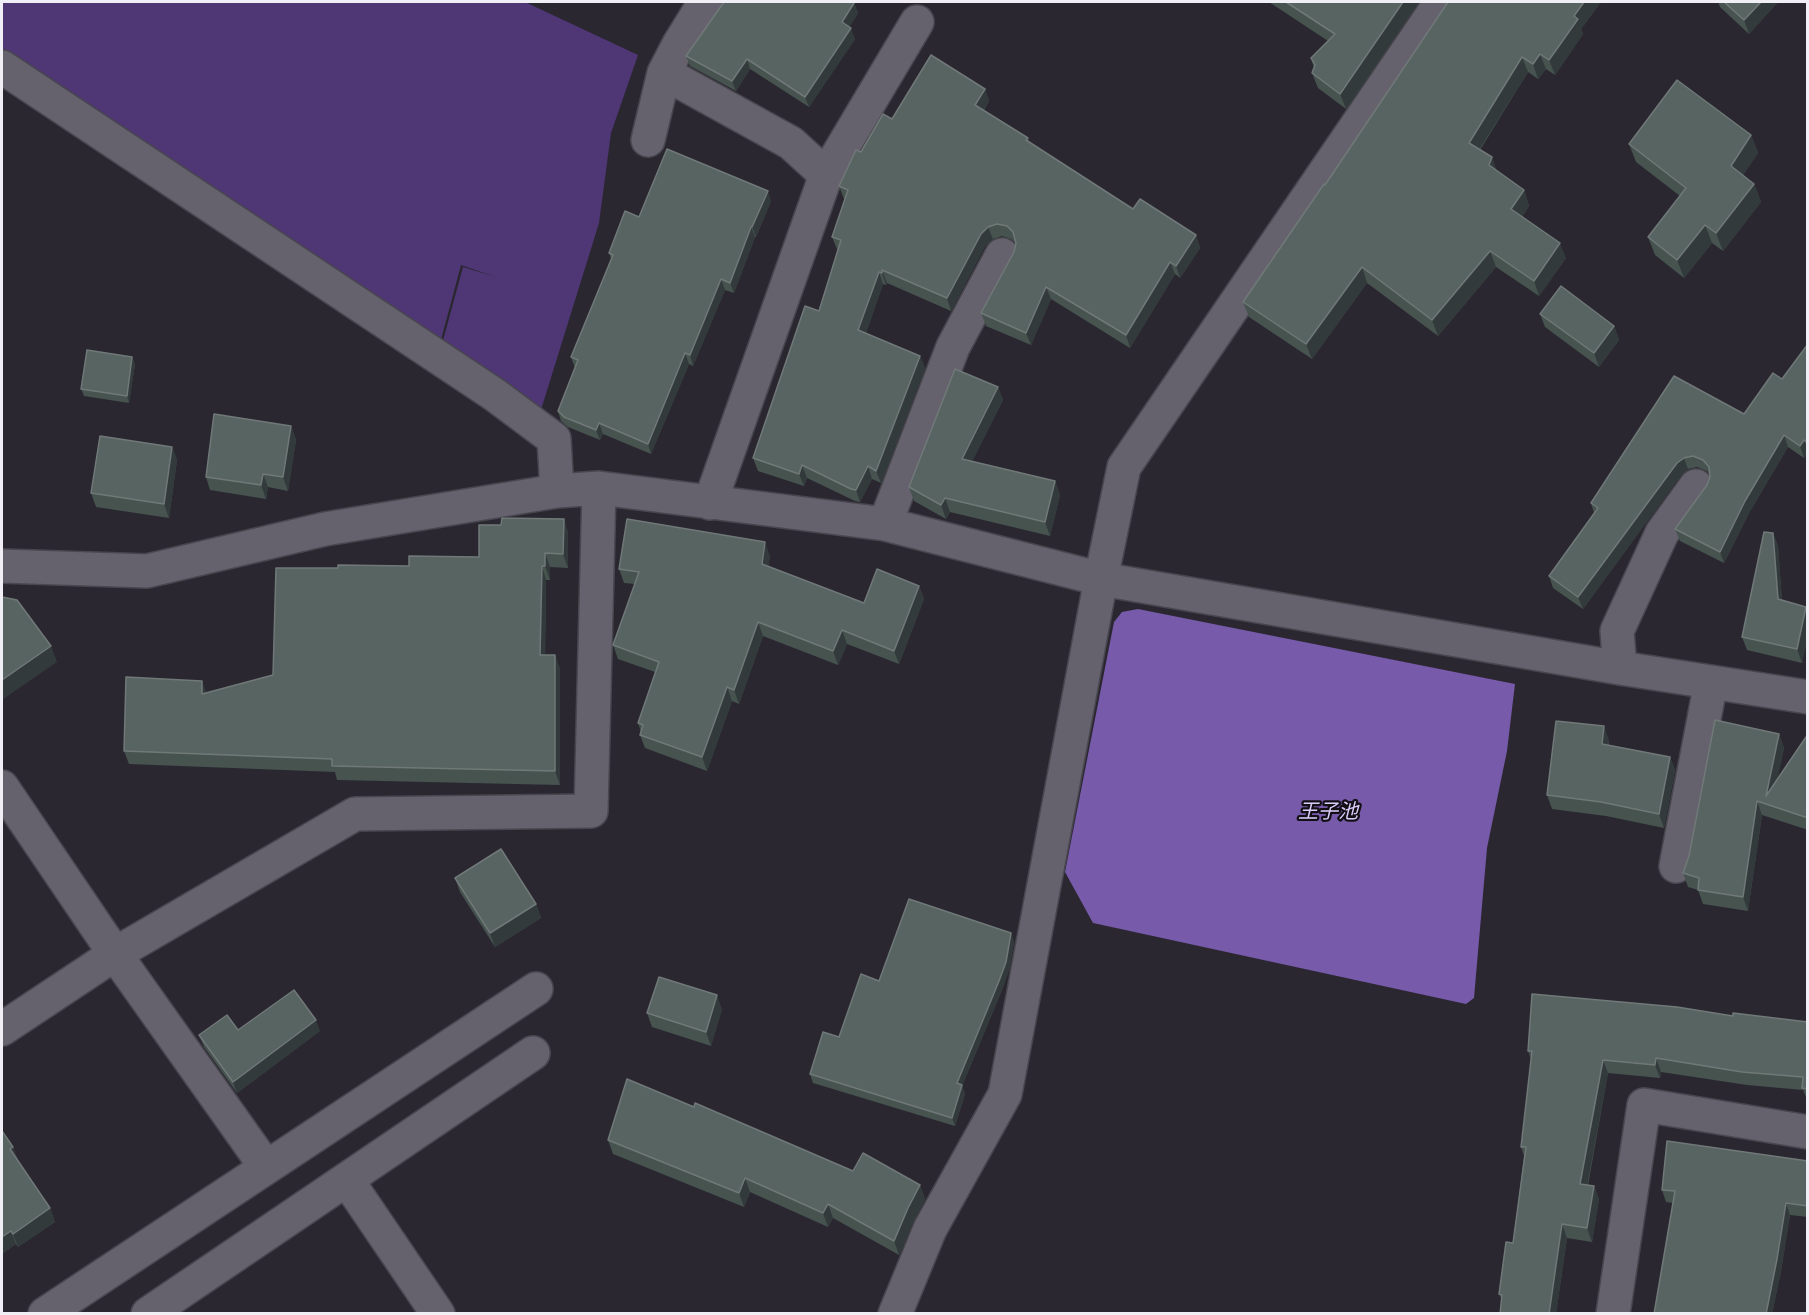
<!DOCTYPE html>
<meta charset="utf-8">
<style>
body{margin:0}
#map{position:relative;width:1809px;height:1315px;overflow:hidden;background:#2a2731;font-family:Barlow,sans-serif}
canvas{display:block}
.frame{position:absolute;inset:0;border:3px solid #f1eff6;pointer-events:none}
</style>
<div id="map">
<canvas width="1809" height="1315"></canvas>
<div class="frame"></div>
</div>
<script>
const g = document.querySelector('canvas').getContext('2d');
g.lineJoin = 'round';
function fillPath(path, color) { g.fillStyle = color; g.fill(path, 'evenodd'); }
const toPath = rows => new Path2D(rows.map(r => 'M' + r).join(''));
function trace(path, color, width, dash) { g.strokeStyle = color; g.lineWidth = width; g.lineCap = dash ? 'butt' : 'round'; g.setLineDash(dash || []); g.stroke(path); }
function label(font, color, halo, rows, align = 'center') {
  g.font = font + ' Barlow,"Noto Sans JP",sans-serif'; g.lineWidth = 4.5; g.setLineDash([]); g.textBaseline = 'middle'; g.strokeStyle = halo; g.fillStyle = color; for (const [text, x, y, turn = 0] of rows) {
    g.save(); g.translate(x, y); g.rotate((+turn || 0) * Math.PI / 180); g.textAlign = isNaN(turn) ? turn : align; if (halo) g.strokeText(text, 0, 0); g.fillText(text, 0, 0); g.restore();
  }
}
fillPath(toPath([
 [2,2,525,2,638,55,611,133,599,223,540,413,441,348,463,267,496,277,461,265,439,347,2,56]
]), '#4f3776');
fillPath(toPath([
 [1138,609,1515,684,1507,751,1487,848,1474,998,1466,1004,1093,923,1065,872,1114,622,1122,612]
]), '#775aa9');
const minor = toPath([
 [2,67,495,395,554,439,557,491],
 [664,73,791,143,826,175],
 [648,140,664,73,678,46,705,2],
 [710,503,826,175,917,22],
 [885,524,953,347,1002,255],
 [2,566,147,571,325,529,557,491,599,488,885,524,1101,579,1620,668,1808,697],
 [1620,668,1617,631,1662,533,1696,486],
 [2,787,115,954,266,1167],
 [1676,866,1711,682],
 [2,1029,115,954,355,814,591,811,599,488],
 [347,1180,438,1314],
 [45,1314,536,989],
 [148,1314,533,1053],
 [895,1314,930,1229,1005,1094,1101,579,1124,467,1441,2],
 [1613,1314,1644,1105,1808,1132]
]);
trace(minor, '#48464e', 36);
trace(minor, '#65626e', 33);
fillPath(toPath([
 [1269,2,1419,2,1346,109,1318,88,1312,73,1314,68,1311,58,1328,41],
 [1448,2,1601,2,1581,29,1583,34,1555,75,1546,69,1538,79,1528,72,1480,150,1492,157,1496,170,1524,190,1529,206,1522,217,1566,258,1539,296,1496,267,1438,336,1367,283,1312,359,1249,317,1243,302,1325,185],
 [1718,2,1778,2,1749,34,1720,7],
 [854,3,858,13,849,27,855,39,809,107,750,69,736,91,690,66,686,56],
 [985,89,989,101,984,110,1028,138,1029,143,1133,209,1196,235,1200,248,1180,278,1175,274,1130,348,1051,299,1031,345,986,326,981,313,1014,252,1016,243,1011,239,1002,236,993,239,985,246,951,311,887,283,886,285,883,284,866,333,920,356,925,368,881,483,872,479,860,502,855,501,807,478,804,486,758,471,753,458,819,311,838,250,837,249,832,237,845,199,844,199,839,186,892,119],
 [1751,135,1758,153,1743,175,1754,184,1761,202,1723,251,1712,243,1684,278,1655,255,1648,237,1680,196,1636,162,1629,144],
 [771,201,756,237,755,237,734,293,725,290,693,366,689,364,651,454,603,434,600,440,568,427,561,421,558,411,575,368,571,357,611,259,609,253,639,217],
 [1540,314,1614,326,1619,340,1599,367,1545,327],
 [1808,344,1808,453,1804,458,1788,447,1749,513,1724,563,1680,541,1675,529,1707,485,1710,477,1710,475,1707,471,1697,467,1688,469,1681,475,1583,609,1553,588,1549,576,1594,513,1591,503,1744,414,1782,379],
 [132,357,135,364,129,403,84,396,81,389],
 [998,387,1003,400,972,461,1055,481,1060,495,1050,536,950,512,946,519,914,501,909,487],
 [291,426,296,440,288,491,268,487,266,499,210,490,206,477],
 [172,447,177,460,169,518,96,507,91,493],
 [564,519,568,533,568,568,550,567,550,580,546,580,545,655,555,655,560,669,560,785,337,780,335,772,129,764,124,751,207,693,273,675,338,568,409,566,479,557,501,525],
 [1773,533,1778,546,1782,601,1806,607,1808,613,1808,635,1802,663,1747,650,1742,637],
 [770,556,768,567,864,603,919,586,924,599,899,664,847,644,838,665,763,636,739,704,732,701,707,771,645,748,640,735,641,732,638,723,655,672,618,659,613,645,635,584,624,583,619,569],
 [1779,734,1784,748,1777,780,1808,737,1808,830,1762,815,1748,911,1703,904,1698,890,1688,887,1683,873],
 [1609,740,1609,745,1670,757,1675,770,1664,828,1606,816,1552,809,1547,795],
 [455,878,536,904,541,918,495,947,460,892],
 [1011,933,1014,942,1009,970,1002,990,962,1086,965,1094,955,1126,813,1083,810,1074,839,1037,879,981],
 [722,1009,711,1046,652,1027,647,1013],
 [1733,1016,1808,1022,1808,1102,1803,1090,1747,1085,1661,1072,1660,1078,1608,1073,1588,1185,1594,1186,1599,1199,1592,1242,1567,1238,1556,1314,1500,1314,1502,1300,1499,1294,1513,1243,1524,1156,1521,1147,1531,1059,1528,1051],
 [320,1031,237,1093,204,1047,199,1035],
 [694,1107,853,1171,920,1185,925,1199,913,1222,899,1255,833,1218,828,1227,750,1192,744,1207,613,1154,608,1140],
 [2,1131,13,1147,18,1161,50,1208,55,1222,18,1247,16,1244,2,1254],
 [1808,1161,1808,1217,1790,1215,1781,1271,1772,1314,1654,1314,1673,1203,1666,1202,1662,1190]
]), '#46534f');
fillPath(toPath([
 [1403,2,1419,2,1346,109,1340,94],
 [1584,2,1601,2,1581,29,1583,34,1555,75,1549,60,1574,16],
 [1761,2,1778,2,1749,34,1744,20],
 [854,3,858,13,846,32,842,22],
 [851,28,855,39,809,107,805,97],
 [1540,54,1546,69,1538,79,1533,64],
 [1522,57,1528,72,1474,158,1469,143],
 [747,59,750,69,736,91,732,81],
 [985,89,989,101,979,117,975,105],
 [1751,135,1758,153,1737,184,1731,166],
 [1492,157,1497,173,1489,165],
 [1754,184,1761,202,1723,251,1716,233],
 [1524,190,1529,206,1517,224,1511,209],
 [768,191,771,201,756,237,752,227],
 [1705,225,1712,243,1684,278,1677,260],
 [751,227,755,237,734,293,730,283],
 [988,227,993,239,985,246,951,311,947,298,981,234],
 [1196,235,1200,248,1180,278,1176,266],
 [1560,243,1566,258,1539,296,1534,281],
 [1490,251,1496,267,1438,336,1432,320],
 [1170,262,1175,274,1130,348,1126,335],
 [1362,267,1367,283,1312,359,1306,344],
 [882,270,887,283,886,285,882,273],
 [879,272,883,284,863,343,858,330],
 [721,279,725,290,693,366,690,355],
 [1046,287,1051,299,1031,345,1026,333],
 [1614,326,1619,340,1599,367,1594,353],
 [685,353,689,364,651,454,648,444],
 [920,356,925,368,881,483,876,471],
 [132,357,135,364,129,403,127,396],
 [998,387,1003,400,967,472,962,459],
 [599,423,603,434,600,440,596,430],
 [291,426,296,440,288,491,283,477],
 [1784,435,1788,447,1749,513,1724,563,1720,552,1745,501],
 [1804,440,1808,449,1808,453,1804,458,1800,446],
 [172,447,177,460,169,518,164,504],
 [1684,458,1688,469,1681,475,1583,609,1578,597,1677,463],
 [802,465,807,478,804,486,799,474],
 [868,466,872,479,860,502,856,490],
 [263,474,268,487,266,499,261,485],
 [1055,481,1060,495,1050,536,1045,522],
 [945,498,950,512,946,519,941,505],
 [564,519,568,533,568,568,563,554],
 [1773,533,1778,546,1783,613,1778,599],
 [765,542,770,556,766,578,762,564],
 [545,553,550,567,550,580,545,566],
 [542,566,546,580,545,669,540,655],
 [919,586,924,599,899,664,894,651],
 [1806,607,1808,613,1808,635,1802,663,1797,649],
 [758,622,763,636,739,704,734,690],
 [842,630,847,644,838,665,833,651],
 [51,646,57,662,2,700,2,680],
 [555,655,560,669,560,785,555,771],
 [202,681,207,694,202,694],
 [727,687,732,701,707,771,702,757],
 [1604,726,1609,740,1607,757,1602,744],
 [1779,734,1784,748,1772,806,1766,796],
 [1670,757,1675,770,1664,828,1659,814],
 [1757,801,1762,815,1748,911,1743,897],
 [536,904,541,918,495,947,490,933],
 [1011,933,1014,942,1009,970,1002,990,962,1086,965,1094,955,1126,952,1118,957,1083],
 [717,995,722,1009,711,1046,706,1032],
 [316,1020,320,1031,237,1093,233,1082],
 [1656,1058,1661,1072,1660,1078,1655,1065],
 [1603,1060,1608,1073,1585,1197,1580,1184],
 [13,1147,18,1161,10,1149],
 [745,1178,750,1192,744,1207,739,1193],
 [920,1185,925,1199,913,1222,899,1255,894,1241,908,1208],
 [1594,1186,1599,1199,1592,1242,1587,1228],
 [1786,1203,1790,1215,1781,1271,1772,1314,1766,1314],
 [828,1204,833,1218,828,1227,823,1213],
 [50,1208,55,1222,18,1247,13,1234],
 [1562,1224,1567,1238,1556,1314,1549,1314],
 [11,1231,16,1244,2,1254,2,1237]
]), '#333a3b');
const building = toPath([
 [724,2,852,2,854,3,842,22,851,28,805,97,747,59,732,81,686,56,724,2],
 [1286,2,1403,2,1340,94,1312,73,1315,65,1311,58,1335,34,1286,2],
 [1448,2,1584,2,1574,16,1578,19,1549,60,1540,54,1533,64,1522,57,1469,143,1492,157,1489,165,1524,190,1511,209,1560,243,1534,281,1490,251,1432,320,1362,267,1306,344,1243,302,1324,184,1325,185,1448,2],
 [1724,2,1761,2,1744,20,1724,2],
 [931,55,985,89,975,105,1028,138,1026,140,1133,209,1140,199,1196,235,1176,266,1170,262,1126,335,1046,287,1026,333,981,313,1014,252,1016,243,1013,232,1007,226,997,224,988,227,981,234,947,298,882,270,882,273,879,272,858,330,920,356,876,471,868,466,856,490,851,489,802,465,799,474,753,458,805,306,819,311,841,240,832,237,848,190,839,186,856,150,861,152,883,114,892,119,931,55],
 [1677,80,1751,135,1731,166,1754,184,1716,233,1705,225,1677,260,1648,237,1686,188,1629,144,1677,80],
 [667,149,768,191,752,227,751,227,730,283,721,279,690,355,685,353,648,444,599,423,596,430,564,417,558,411,578,360,571,357,613,255,609,253,625,211,639,217,667,149],
 [1561,286,1614,326,1594,353,1540,314,1561,286],
 [1808,344,1808,443,1804,440,1800,446,1784,435,1745,501,1720,552,1675,529,1707,485,1710,477,1709,467,1703,460,1693,456,1684,458,1677,463,1578,597,1549,576,1598,508,1591,503,1674,376,1744,414,1773,373,1782,379,1808,344],
 [87,350,132,357,127,396,81,389,87,350],
 [955,369,998,387,962,459,1055,481,1045,522,945,498,941,505,909,487,955,369],
 [214,414,291,426,283,477,263,474,261,485,206,477,214,414],
 [100,436,172,447,164,504,91,493,100,436],
 [502,518,564,519,563,554,545,553,545,566,542,566,540,655,555,655,555,771,332,766,332,759,124,751,126,677,202,681,202,694,273,675,276,568,338,568,338,565,409,566,409,556,479,557,479,525,501,525,502,518],
 [627,519,765,542,762,564,864,603,877,569,919,586,894,651,842,630,833,651,758,622,734,690,727,687,702,757,640,735,643,725,638,723,659,662,613,645,639,572,619,569,627,519],
 [1764,532,1773,533,1778,599,1806,607,1797,649,1742,637,1764,532],
 [2,597,17,600,51,646,2,680,2,597],
 [1715,720,1779,734,1766,796,1806,737,1808,737,1808,818,1757,801,1743,897,1698,890,1699,878,1683,873,1689,856,1715,720],
 [1556,721,1604,726,1602,744,1670,757,1659,814,1601,802,1547,795,1556,721],
 [501,849,536,904,490,933,455,878,501,849],
 [909,899,1011,933,1006,962,999,981,957,1083,962,1085,952,1118,810,1074,823,1032,839,1037,861,974,879,981,909,899],
 [659,977,717,995,706,1032,647,1013,659,977],
 [294,990,316,1020,233,1082,199,1035,227,1015,238,1030,294,990],
 [1532,994,1677,1007,1733,1016,1733,1013,1808,1022,1808,1089,1802,1088,1803,1077,1742,1072,1656,1058,1655,1065,1603,1060,1580,1184,1594,1186,1587,1228,1562,1224,1549,1314,1500,1314,1502,1295,1499,1294,1506,1242,1513,1243,1526,1147,1521,1147,1532,1051,1528,1051,1532,994],
 [627,1079,694,1107,695,1103,853,1171,863,1153,920,1185,908,1208,894,1241,828,1204,823,1213,745,1178,739,1193,608,1140,627,1079],
 [2,1131,13,1147,10,1149,50,1208,13,1234,11,1231,2,1237,2,1131],
 [1667,1141,1808,1161,1808,1206,1786,1203,1777,1259,1766,1314,1654,1314,1675,1191,1662,1190,1667,1141]
]);
fillPath(building, '#586461');
trace(building, '#707978', 1.5);
label('italic 20px', '#dacdf9', '#121015', [
 ["王子池",1328,811]
]);
</script>
